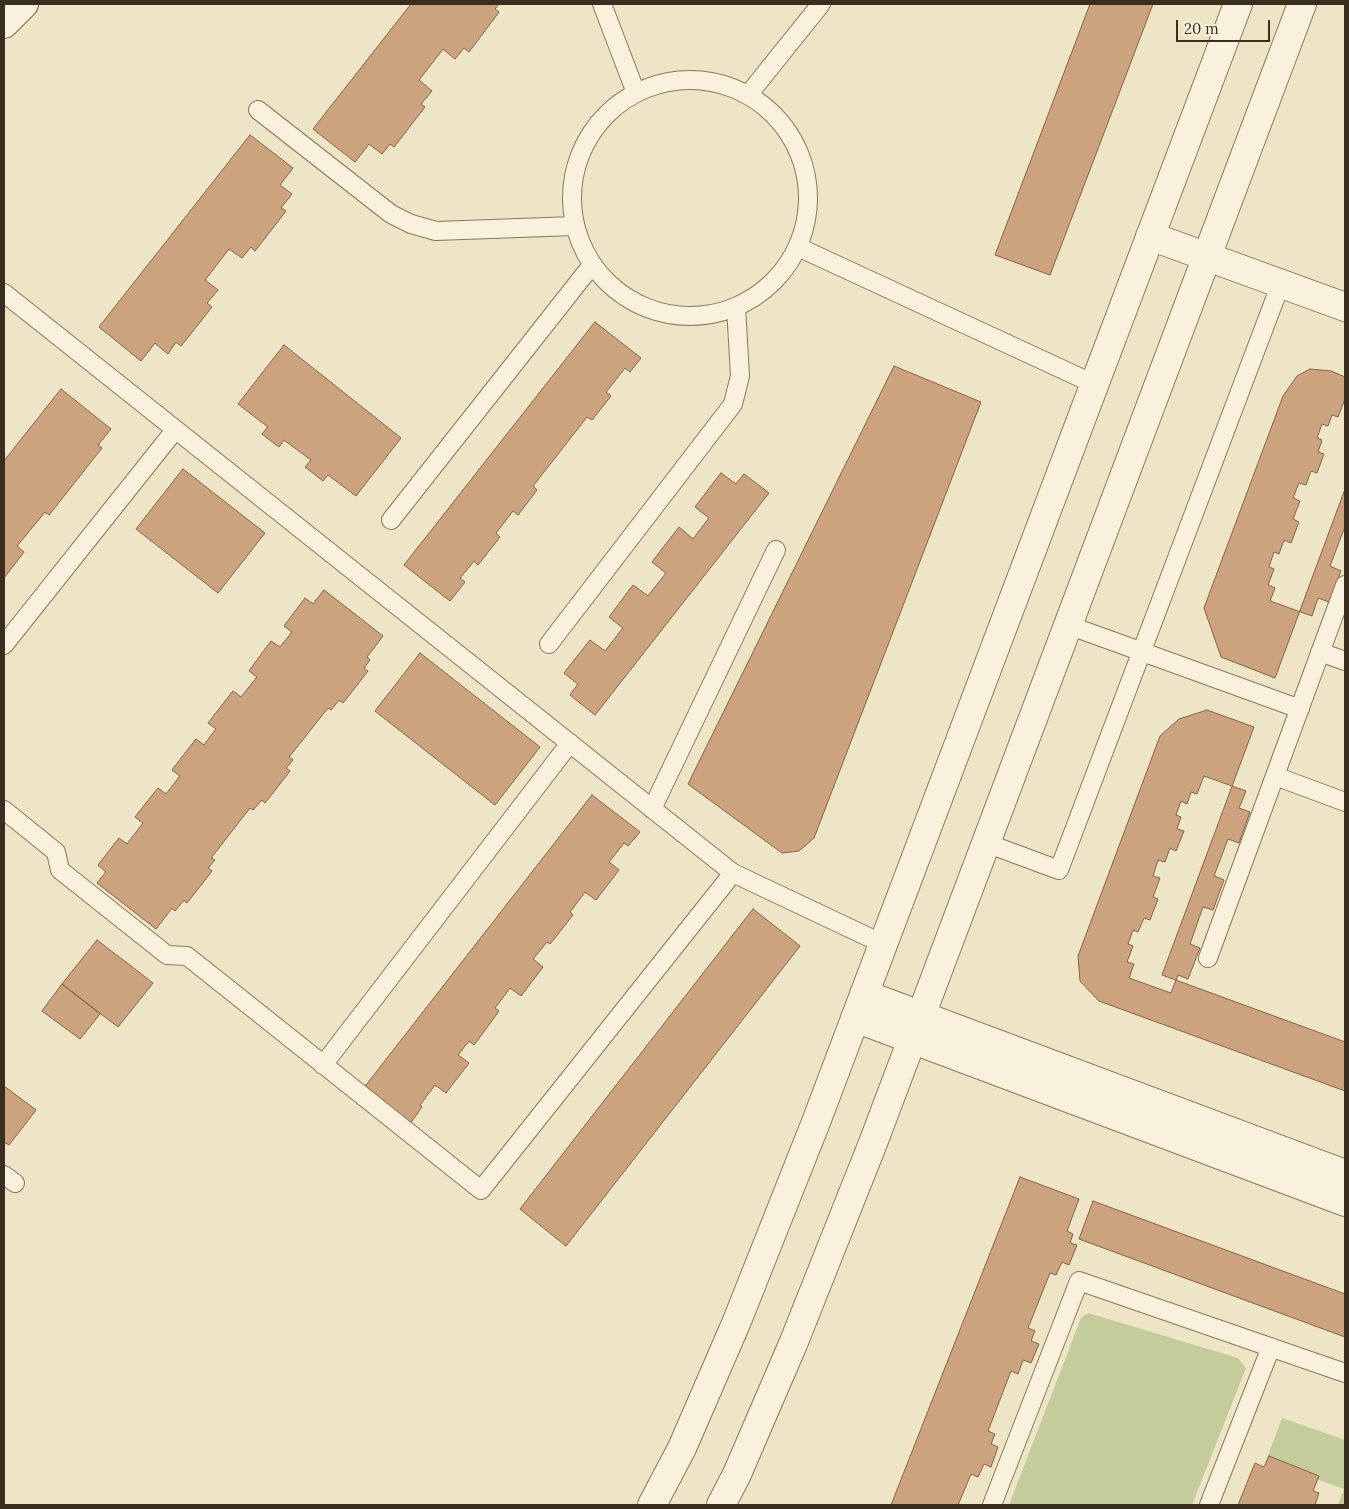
<!DOCTYPE html>
<style>
body{margin:0}
#map{position:relative;width:1349px;height:1509px;overflow:hidden;background:#eee5c7;font-family:Lora,serif}
canvas{display:block}
.frame{position:absolute;inset:0;border:5px solid #3a2e20;pointer-events:none}
.scale{position:absolute;left:1176px;top:20px;width:94px;height:22px;box-sizing:border-box;border:2px solid #3a2e20;border-top:0;padding-left:6px;font-size:15px;line-height:18px;white-space:nowrap;color:#3a2e20;-webkit-text-stroke:4px #f5eed7;paint-order:stroke}
</style>
<div id="map">
<canvas width="1349" height="1509"></canvas>
<div class="frame"></div>
<div class="scale">20 m</div>
</div>
<script>
const g = document.querySelector('canvas').getContext('2d');
g.lineJoin = 'round';
function fillPath(path, color) { g.fillStyle = color; g.fill(path, 'evenodd'); }
const toPath = rows => new Path2D(rows.map(r => 'M' + r).join(''));
function trace(path, color, width, dash) { g.strokeStyle = color; g.lineWidth = width; g.lineCap = dash ? 'butt' : 'round'; g.setLineDash(dash || []); g.stroke(path); }
fillPath(toPath([
 [1088,1313,1238,1358,1246,1368,1192,1505,1009,1505,1081,1318],
 [1282,1418,1345,1440,1345,1505,1338,1505,1344,1489,1266,1461]
]), '#c4cc9b');
const building = toPath([
 [411,4,499,4,495,9,499,12,469,52,464,48,455,59,443,49,419,80,432,91,421,104,425,107,394,147,390,144,382,154,369,144,355,162,313,129,411,4],
 [1090,4,1153,4,1050,275,995,255,1090,4],
 [250,135,293,168,280,185,292,194,281,208,286,211,255,251,251,247,242,258,229,249,205,280,218,290,207,303,212,307,181,346,176,342,168,354,155,343,141,361,99,327,250,135],
 [595,322,641,358,630,372,625,368,606,392,611,396,592,420,587,417,533,486,537,490,518,515,513,511,496,533,500,537,478,565,474,561,460,578,465,582,450,601,404,565,595,322],
 [284,345,401,438,356,496,328,475,323,481,305,467,311,460,284,440,279,447,262,434,268,427,238,404,284,345],
 [894,366,981,402,814,838,799,851,782,853,688,784,894,366],
 [1310,369,1331,371,1345,377,1345,489,1275,678,1221,657,1204,608,1283,396,1297,376,1310,369],
 [61,389,111,429,98,445,102,448,49,515,45,512,17,546,24,552,4,578,4,461,61,389],
 [1345,399,1345,530,1344,529,1330,566,1341,571,1329,602,1318,598,1312,616,1270,601,1275,588,1268,585,1274,569,1269,567,1274,552,1279,554,1284,540,1291,543,1299,522,1293,519,1300,501,1293,498,1299,483,1306,485,1311,471,1317,473,1324,454,1318,452,1322,440,1317,438,1322,424,1328,426,1332,415,1338,417,1345,399],
 [183,469,265,533,218,593,136,529,183,469],
 [721,473,736,484,744,474,769,493,595,715,570,695,578,684,564,673,590,640,605,651,623,628,609,617,633,585,648,596,666,573,652,562,679,527,693,539,709,518,695,507,721,473],
 [324,590,383,636,367,657,370,660,364,668,368,671,343,703,339,700,331,710,328,708,289,757,293,760,286,768,290,771,265,803,262,800,253,810,250,808,211,858,215,860,208,868,212,871,187,903,184,900,175,911,172,908,156,929,97,883,106,872,98,865,119,838,127,844,143,823,135,817,158,788,166,794,180,776,172,770,196,739,204,745,216,729,208,723,233,691,241,697,257,677,249,671,271,641,280,647,292,632,284,626,305,598,313,604,324,590],
 [420,653,540,747,495,805,375,711,420,653],
 [1207,710,1254,727,1162,975,1345,1042,1345,1091,1099,1001,1080,981,1078,956,1160,736,1179,719,1207,710],
 [1204,776,1246,791,1239,808,1250,812,1239,843,1228,839,1214,876,1224,880,1213,910,1203,907,1190,944,1200,948,1188,979,1178,975,1171,993,1129,978,1134,964,1127,962,1133,946,1128,944,1133,930,1138,932,1144,918,1150,920,1158,899,1153,897,1160,878,1153,876,1158,860,1165,862,1170,848,1176,851,1184,831,1177,829,1181,817,1176,815,1181,801,1187,804,1191,792,1197,794,1204,776],
 [592,795,640,832,628,846,624,843,609,862,619,870,596,900,585,892,570,912,573,915,550,944,547,942,533,959,543,967,521,996,510,988,495,1008,499,1011,474,1045,469,1041,458,1055,469,1063,446,1093,435,1085,420,1105,422,1107,409,1125,363,1089,592,795],
 [753,909,800,946,566,1246,520,1209,753,909],
 [97,940,153,983,118,1027,62,984,97,940],
 [62,984,100,1014,80,1039,42,1011,62,984],
 [4,1086,36,1110,9,1145,4,1142,4,1086],
 [1020,1177,1079,1199,1067,1231,1073,1234,1070,1243,1077,1245,1069,1265,1062,1262,1056,1275,1050,1273,1028,1328,1035,1331,1031,1341,1039,1344,1031,1363,1023,1360,1018,1374,1011,1371,988,1431,995,1434,991,1444,998,1447,991,1467,984,1464,978,1477,971,1474,958,1505,891,1505,1020,1177],
 [1093,1201,1345,1294,1345,1337,1079,1239,1093,1201],
 [1269,1456,1319,1476,1313,1491,1319,1493,1315,1505,1238,1505,1255,1463,1264,1467,1269,1456]
]);
fillPath(building, '#cba37e');
trace(building, '#886243', 1);
const service = toPath([
 [602,4,636,93],
 '572 198a118 118 0 1 1 236 0a118 118 0 1 1-236 0Z',
 [748,95,821,4],
 [258,110,391,214,411,224,436,231,574,226],
 [798,247,1094,384],
 [4,293,733,873,481,1190,187,956,167,955,60,870,56,852,4,810],
 [391,520,592,265],
 [1068,625,1300,709],
 [549,644,733,404,740,376,736,307],
 [4,645,175,430],
 [1320,652,1345,661],
 [1275,776,1345,802],
 [652,809,776,550],
 [986,843,1059,870,1281,283],
 [733,873,883,944],
 [1208,958,1345,585],
 [323,1065,570,743],
 [4,1175,15,1183],
 [992,1505,1079,1281,1345,1373],
 [1209,1505,1271,1347]
]);
const minor = toPath([
 [1150,236,1345,307],
 [864,994,1345,1174],
 [855,1018,1345,1202],
 [652,1505,682,1448,737,1321,816,1122,1238,4],
 [721,1505,737,1474,793,1344,873,1143,1302,4]
]);
const secondary = toPath([
 [4,24,24,4]
]);
trace(service, '#8a775d', 20);
trace(minor, '#8a775d', 30);
trace(secondary, '#6c5840', 30);
trace(service, '#f9f1db', 18);
trace(minor, '#f9f1db', 28);
trace(secondary, '#f9f1db', 28);
</script>
